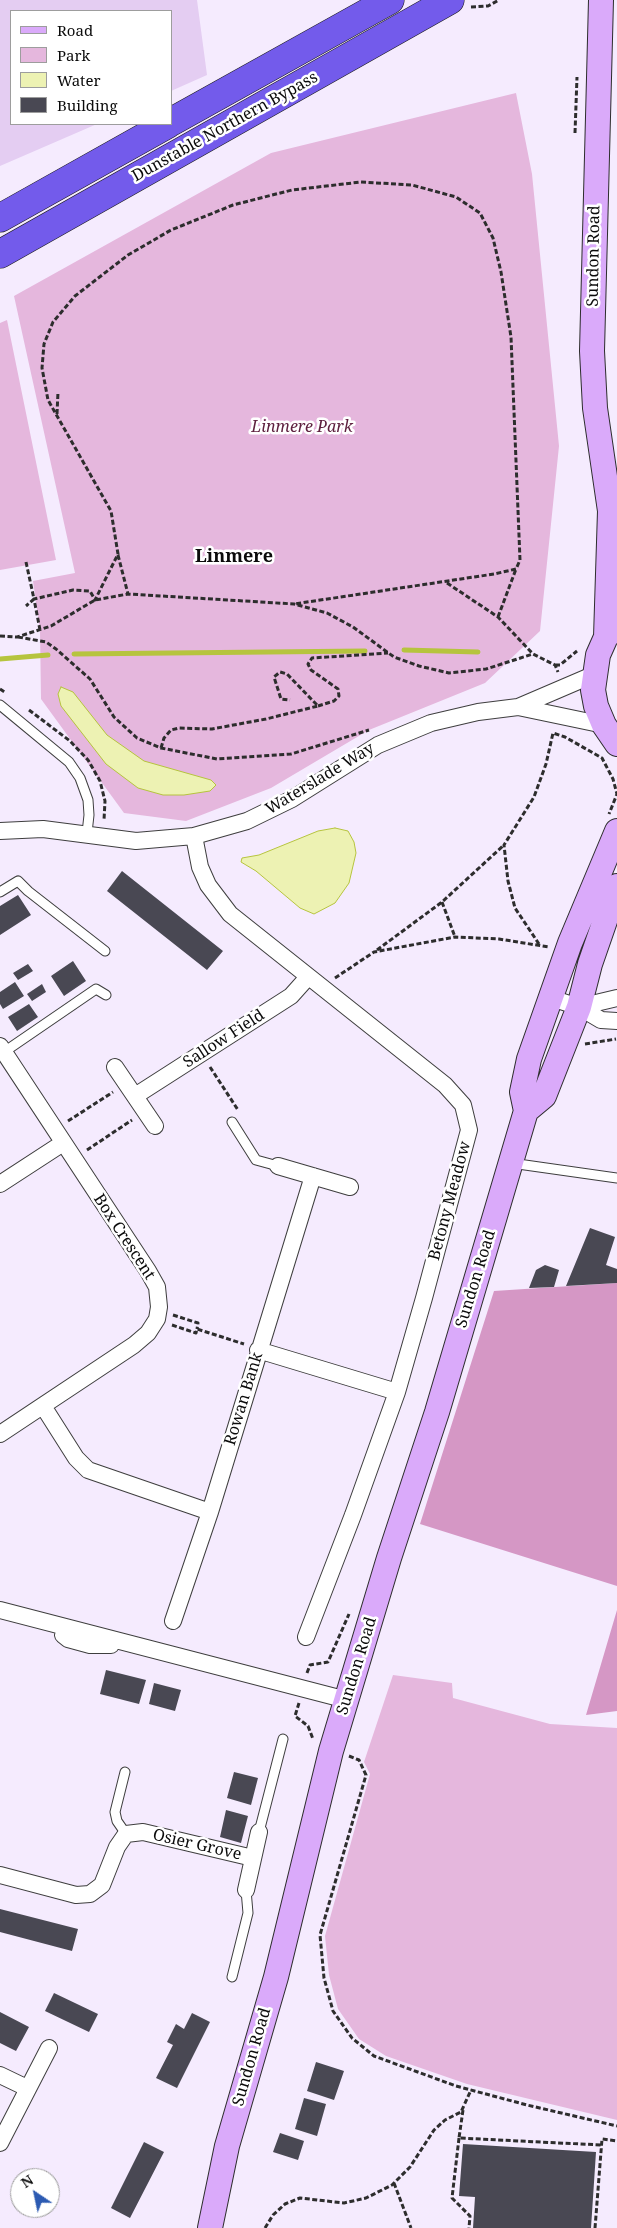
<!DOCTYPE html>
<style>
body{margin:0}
#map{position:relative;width:617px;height:2228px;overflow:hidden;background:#f5ebfe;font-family:"Noto Serif",serif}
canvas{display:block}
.legend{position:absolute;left:10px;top:10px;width:162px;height:115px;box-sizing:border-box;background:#fff;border:1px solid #9d9d9d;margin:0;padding:6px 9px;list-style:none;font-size:15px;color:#0b0b0b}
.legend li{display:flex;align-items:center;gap:10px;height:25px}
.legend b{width:25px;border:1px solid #9d9d9d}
.north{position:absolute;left:10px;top:2168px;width:50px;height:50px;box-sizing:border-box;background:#fff;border:1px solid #9d9d9d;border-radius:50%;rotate:326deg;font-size:14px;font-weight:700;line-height:20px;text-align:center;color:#0b0b0b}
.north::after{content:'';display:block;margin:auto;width:18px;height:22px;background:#2c5ab2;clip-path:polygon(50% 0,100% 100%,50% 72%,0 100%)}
</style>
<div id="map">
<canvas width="617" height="2228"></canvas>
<ul class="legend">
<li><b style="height:6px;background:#daaafa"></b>Road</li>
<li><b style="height:14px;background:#e5b7dd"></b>Park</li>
<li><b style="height:14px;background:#edf2b3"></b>Water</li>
<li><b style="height:14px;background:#494853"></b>Building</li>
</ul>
<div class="north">N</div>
</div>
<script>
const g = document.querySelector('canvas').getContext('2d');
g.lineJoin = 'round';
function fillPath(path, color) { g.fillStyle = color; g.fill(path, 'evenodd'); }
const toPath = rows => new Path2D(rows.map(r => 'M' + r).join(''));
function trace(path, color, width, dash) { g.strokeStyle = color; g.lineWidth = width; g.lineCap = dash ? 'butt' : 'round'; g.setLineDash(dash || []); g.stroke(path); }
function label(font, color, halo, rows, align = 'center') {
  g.font = font + ' "Noto Serif",serif'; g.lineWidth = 5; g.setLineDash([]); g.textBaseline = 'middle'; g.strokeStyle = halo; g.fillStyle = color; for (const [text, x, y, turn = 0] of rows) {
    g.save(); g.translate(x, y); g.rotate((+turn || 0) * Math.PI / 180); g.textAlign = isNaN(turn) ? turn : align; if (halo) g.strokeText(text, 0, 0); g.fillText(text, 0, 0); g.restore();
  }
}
fillPath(toPath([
 [0,0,197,0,207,75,171,91,171,11,11,11,11,124,97,124,0,166]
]), '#e4cdf2');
fillPath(toPath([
 [516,93,532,174,559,446,540,631,485,683,369,730,271,788,186,821,124,813,41,699,40,630,33,581,75,573,14,296,271,153],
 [7,320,56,560,0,570,0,323],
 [393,1675,452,1683,453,1698,550,1724,617,1728,617,2120,467,2084,386,2056,359,2039,338,2009,329,1975,325,1936,370,1774,364,1762]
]), '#e5b7dd');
fillPath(toPath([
 [617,1283,617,1586,420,1524,494,1291],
 [617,1610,617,1711,586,1715]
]), '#d597c5');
const water = toPath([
 [61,687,73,692,107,735,144,761,211,780,216,785,210,791,184,795,163,795,138,788,106,764,61,706,58,694,61,687],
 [335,828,348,831,354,842,356,853,349,883,335,903,314,914,300,908,256,871,241,862,242,858,259,855,318,831,335,828]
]);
fillPath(water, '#edf2b3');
trace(water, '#b6c43e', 1);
trace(toPath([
 [404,650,478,652],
 [74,654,365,651],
 [0,659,48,655]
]), '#b6c43e', 5);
fillPath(toPath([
 [122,871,223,951,207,970,107,891],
 [18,895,31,915,0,935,0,906],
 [73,961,86,981,64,996,51,976],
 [28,964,33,971,18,980,13,973],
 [15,982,24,996,3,1009,0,1004,0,992],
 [42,984,46,992,32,1001,27,994],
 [29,1004,38,1017,17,1031,8,1017],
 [590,1228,615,1237,606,1265,617,1269,617,1283,566,1286],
 [545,1265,559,1270,554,1287,529,1288,536,1270],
 [106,1670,146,1680,139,1704,100,1694],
 [154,1683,181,1690,175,1711,149,1704],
 [234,1772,258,1778,251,1805,227,1798],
 [226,1810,248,1816,241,1843,220,1837],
 [0,1909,78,1929,72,1951,0,1932],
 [54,1993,98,2014,89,2032,45,2011],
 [0,2012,29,2027,16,2051,0,2043],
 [192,2013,210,2022,177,2088,156,2078,173,2045,167,2042,176,2024,184,2029],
 [316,2062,344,2071,334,2100,307,2091],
 [304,2098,326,2104,317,2136,295,2129],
 [280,2133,304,2141,298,2160,273,2152],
 [144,2142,164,2152,130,2218,111,2208],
 [463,2144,596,2152,591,2228,473,2228,475,2197,459,2196]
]), '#494853');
const lane = toPath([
 [0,705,69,762,80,778,88,800,89,815,87,833],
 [0,892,18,881,28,891,105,951],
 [4,1052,96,989,106,995],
 [232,1122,256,1160,278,1166],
 [511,1163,617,1178],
 [125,1772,115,1812,117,1821,126,1834],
 [259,1832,283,1739],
 [232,1977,248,1913,246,1890]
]);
const street = toPath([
 [518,707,604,725],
 [0,831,43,829,136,841,194,836,247,821,292,799,378,745,431,723,478,712,518,707,595,674],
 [194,836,200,867,208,885,230,914,445,1085,463,1105,469,1130,424,1298,397,1392,353,1515,306,1637],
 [551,998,579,1007,601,1020,617,1021],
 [579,1007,617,998],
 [0,1046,148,1271,157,1287,159,1307,157,1319,148,1333,134,1345,0,1434],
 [115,1067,155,1126],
 [135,1096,291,996,308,977],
 [278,1166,350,1187],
 [0,1184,63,1143],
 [258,1350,397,1392],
 [43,1406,76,1458,88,1470,210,1512],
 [0,1610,347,1700],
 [173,1621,210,1512,313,1176],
 [63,1635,68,1639,90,1645,111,1645],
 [0,1875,76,1895,90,1894,102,1885,117,1847,126,1834,143,1832,253,1858],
 [246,1890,259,1832],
 [0,2075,27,2088],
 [0,2143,49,2048]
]);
const secondary = toPath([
 [601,0,592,351,595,408,610,511,606,637],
 [617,626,606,637,598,655,593,690,596,706,604,725,617,744],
 [526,1111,544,1096,579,1007,590,964,617,886],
 [210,2228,227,2146,276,1977,331,1751,389,1558,437,1412,526,1111,522,1092,529,1059,570,943,617,831]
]);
const highway = toPath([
 [171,122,390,0],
 [0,218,168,124],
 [0,254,450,0]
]);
trace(lane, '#3e3e3e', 11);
trace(street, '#3e3e3e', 18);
trace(secondary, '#2d2d2d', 26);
trace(highway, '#1c1c1c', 29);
trace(toPath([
 [471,7,488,6,499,0],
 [575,133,577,77],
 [57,414,58,392],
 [118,555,128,594],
 [26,562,34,599,26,606],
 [447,583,498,617,533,654],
 [498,617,516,569],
 [40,630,34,599,73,590,90,591,95,600,118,554,111,511,48,400,42,368,44,344,53,322,75,296,128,255,171,230,233,205,292,190,361,182,412,185,456,197,480,213,493,238,501,272,511,337,520,560,516,569,494,574,294,604],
 [0,636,17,637,51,626,95,600,128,594,294,604,327,613,353,627,394,657,419,666,449,673,486,669,533,654,555,665,558,672],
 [18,637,46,642,56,649,90,679,114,717,137,738,161,748,217,759,291,754,369,730],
 [555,665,560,665,577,651],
 [0,689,6,693],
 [318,706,334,701,339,696,338,689,311,670,308,664,312,658,388,653],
 [29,710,70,741,88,760,100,781,105,801,104,820],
 [161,748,164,738,171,730,179,728,212,729,266,719,318,706,287,674,280,672,274,677,281,699,290,700],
 [442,902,455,937],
 [539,944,515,908,508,881,504,845,534,797,546,764,553,733,565,737,602,758,613,779,617,794,609,814],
 [377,950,442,902,504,845],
 [335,978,374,952,455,937,499,939,549,947],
 [585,1044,616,1039],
 [210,1067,238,1110],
 [68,1121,113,1092],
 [87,1150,132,1120],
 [173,1315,198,1323,197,1329],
 [172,1325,196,1333,197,1329,244,1344],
 [307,1673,310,1665,328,1662,349,1614],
 [299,1703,295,1716,308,1726,313,1739],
 [349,1756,359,1760,366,1775,320,1935,324,1978,333,2011,352,2038,374,2056,456,2086,527,2105,617,2126],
 [463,2110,459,2138,601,2145],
 [459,2138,452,2198,470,2216,469,2228],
 [394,2183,411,2228],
 [265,2228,273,2215,285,2204,300,2198,344,2203,366,2198,392,2185,410,2167,434,2130,445,2120,461,2112,471,2090],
 [595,2228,602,2139,617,2141]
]), '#2d2d2d', 3, [5, 2.5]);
trace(lane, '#fff', 9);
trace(street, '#fff', 16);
trace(secondary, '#daaafa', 24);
trace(highway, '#735beb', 28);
label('16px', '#0b0b0b', '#fff', [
 ["Dunstable Northern Bypass",225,127,-29],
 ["Sundon Road",594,256,-89],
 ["Waterslade Way",320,779,-31],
 ["Sallow Field",224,1039,-33],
 ["Betony Meadow",450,1201,-75],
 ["Box Crescent",124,1237,57],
 ["Sundon Road",476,1279,-73],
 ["Rowan Bank",244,1399,-73],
 ["Sundon Road",357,1666,-73],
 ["Osier Grove",197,1845,13],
 ["Sundon Road",252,2057,-74]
]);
label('italic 16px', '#5e203f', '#fff', [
 ["Linmere Park",302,427]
]);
label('bold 18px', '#0b0b0b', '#fff', [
 ["Linmere",234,557]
]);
</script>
